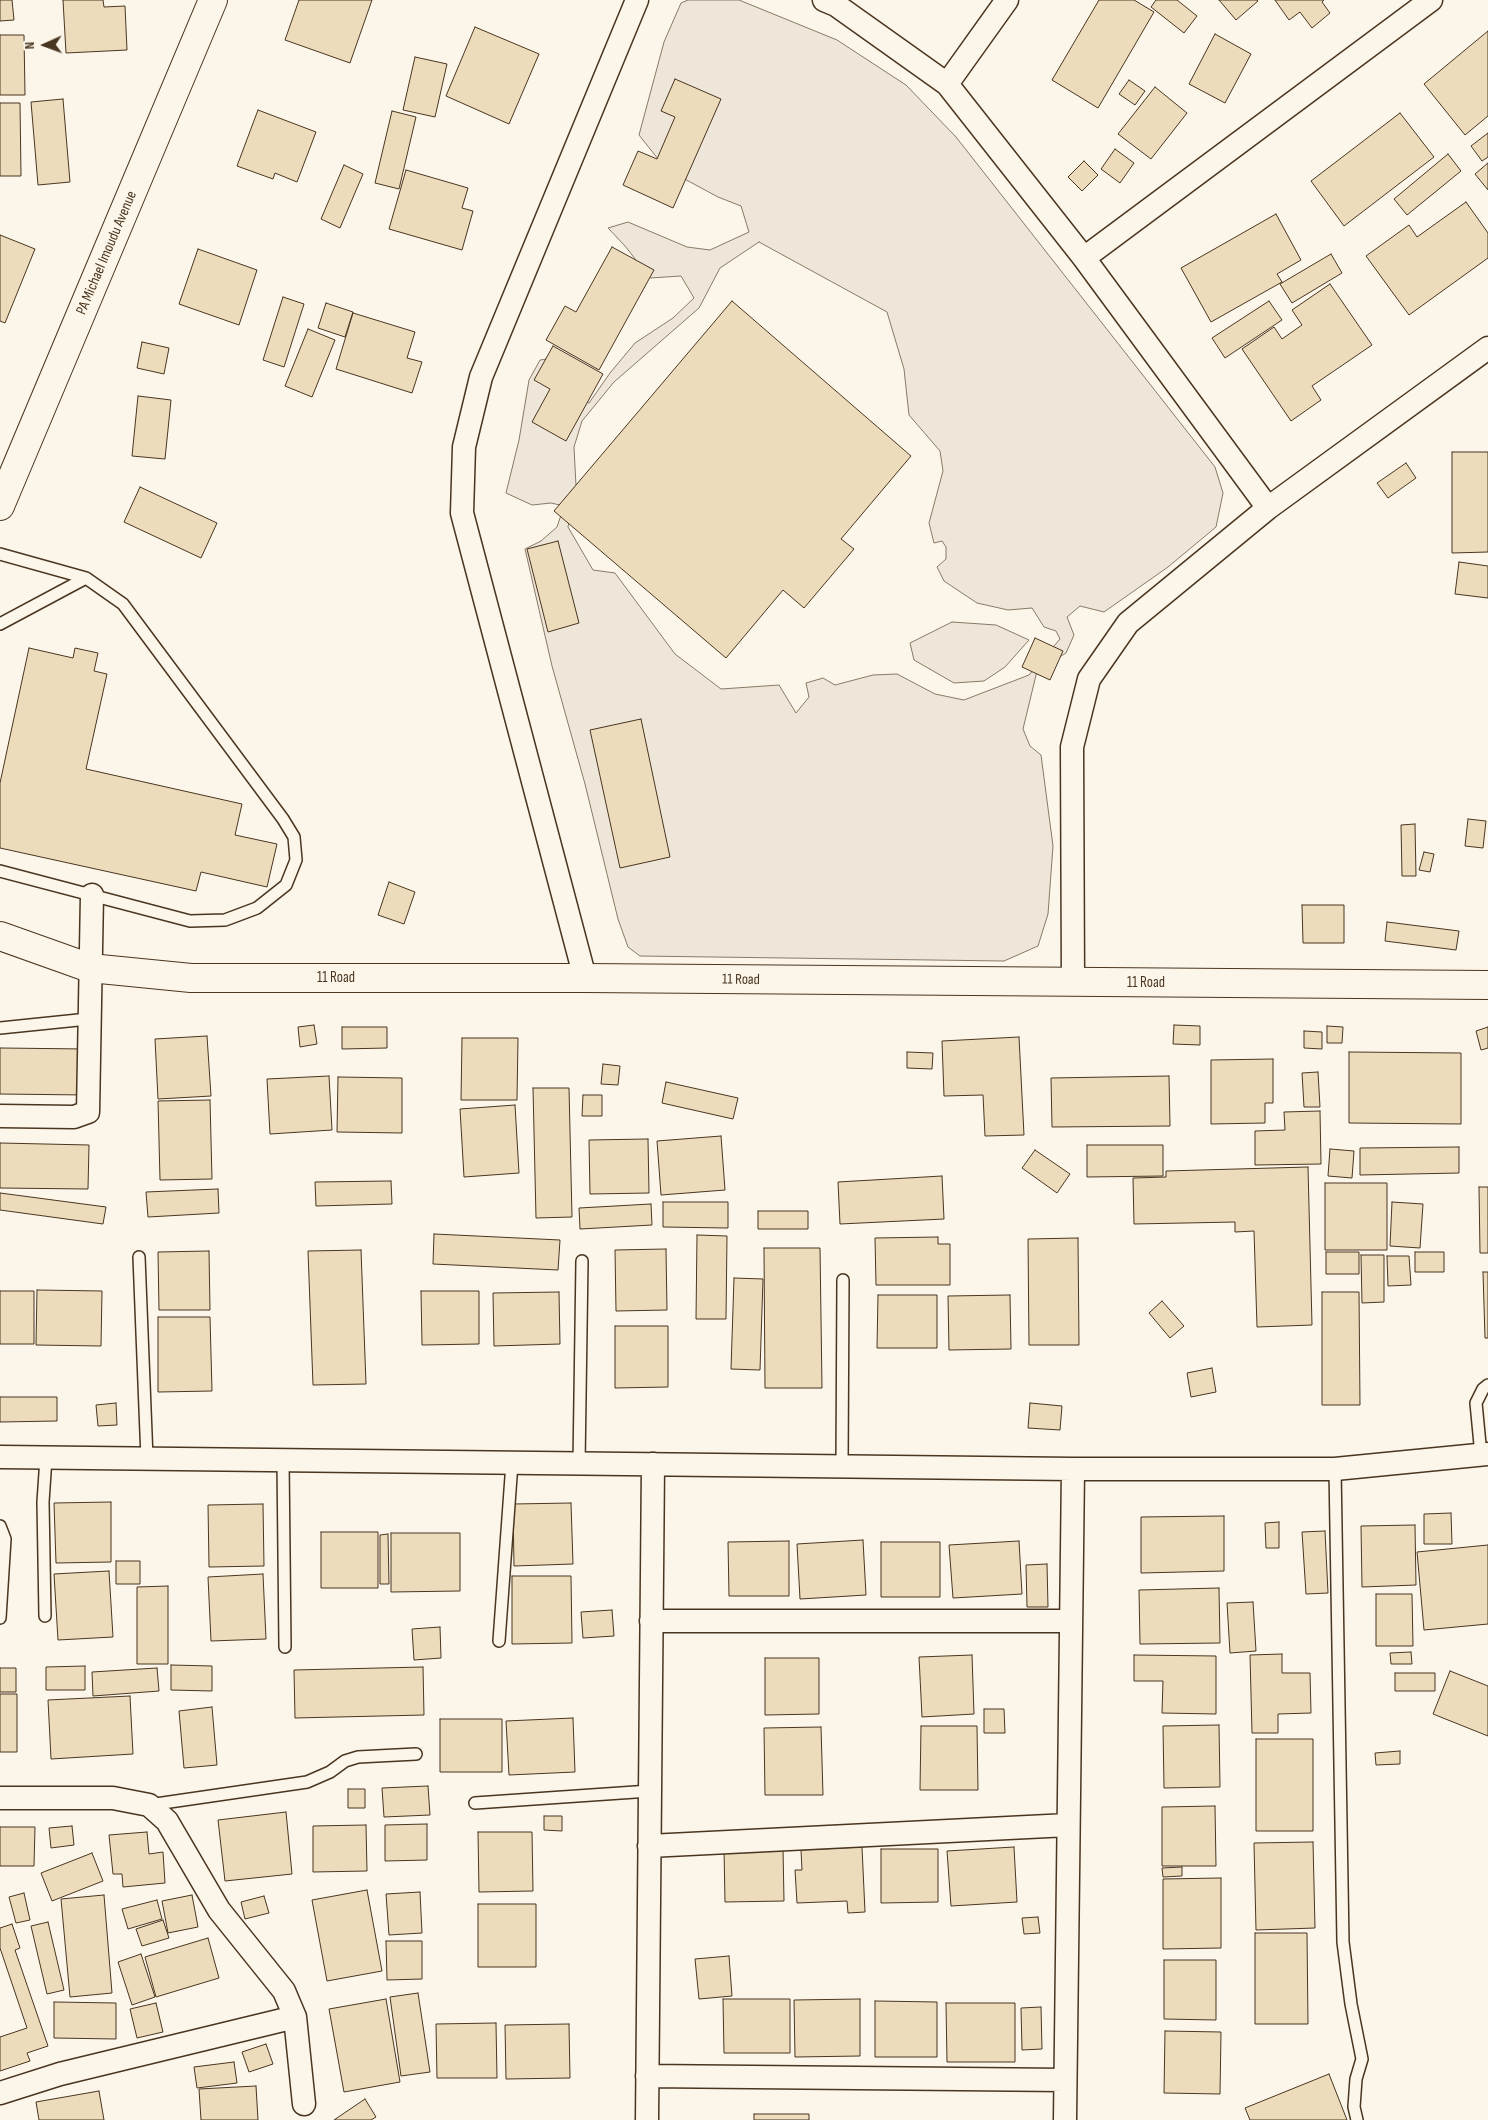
<!DOCTYPE html>
<style>
body{margin:0}
#map{position:relative;width:1488px;height:2120px;overflow:hidden;background:#fbf6e9;font-family:"Sofia Sans Condensed",sans-serif}
canvas{display:block}
.north{position:absolute;left:20px;top:20px;width:50px;height:50px;-webkit-text-stroke:4px #fbf6e9;paint-order:stroke;rotate:268deg;font-size:14px;font-weight:700;line-height:20px;text-align:center;color:#4a3520}
.north::after{content:'';display:block;margin:auto;width:18px;height:22px;background:#4a3520;clip-path:polygon(50% 0,100% 100%,50% 72%,0 100%)}
</style>
<div id="map">
<canvas width="1488" height="2120"></canvas>
<div class="north">N</div>
</div>
<script>
const g = document.querySelector('canvas').getContext('2d');
g.lineJoin = 'round';
function fillPath(path, color) { g.fillStyle = color; g.fill(path, 'evenodd'); }
const toPath = rows => new Path2D(rows.map(r => 'M' + r).join(''));
function trace(path, color, width, dash) { g.strokeStyle = color; g.lineWidth = width; g.lineCap = dash ? 'butt' : 'round'; g.setLineDash(dash || []); g.stroke(path); }
function label(font, color, halo, rows, align = 'center') {
  g.font = font + ' "Sofia Sans Condensed",sans-serif'; g.lineWidth = 4; g.setLineDash([]); g.textBaseline = 'middle'; g.strokeStyle = halo; g.fillStyle = color; for (const [text, x, y, turn = 0] of rows) {
    g.save(); g.translate(x, y); g.rotate((+turn || 0) * Math.PI / 180); g.textAlign = isNaN(turn) ? turn : align; if (halo) g.strokeText(text, 0, 0); g.fillText(text, 0, 0); g.restore();
  }
}
const green = toPath([
 [688,0,739,0,837,40,906,85,956,137,1215,467,1223,493,1216,527,1168,567,1104,612,1080,606,1067,617,1074,635,1066,653,1037,671,1023,729,1030,746,1041,755,1053,846,1048,914,1038,946,1004,961,640,956,628,947,618,919,585,784,552,666,525,549,541,541,557,527,564,506,551,503,532,505,506,493,519,440,529,380,540,360,563,357,576,397,589,403,610,373,635,343,673,318,694,298,681,276,650,278,625,246,608,228,628,222,687,247,710,250,749,232,741,206,718,197,666,169,639,135,664,42,681,3,688,0],
 [759,242,887,312,904,369,909,415,940,451,943,471,929,523,934,543,942,541,946,547,946,559,937,567,944,581,977,603,1008,610,1032,608,1044,627,1056,631,1060,639,1029,675,964,700,935,694,897,674,873,675,835,685,823,678,806,683,809,697,796,713,779,685,721,689,675,654,615,573,593,570,568,527,576,486,574,447,582,421,614,382,699,308,720,268,759,242],
 [952,622,996,625,1029,640,1005,667,984,681,954,683,914,660,910,643,952,622]
]);
fillPath(green, '#ede6d9');
trace(green, '#887966', 1);
const building = toPath([
 [0,0,12,0,14,20,0,21,0,0],
 [63,0,103,0,104,7,125,6,127,50,66,53,63,0],
 [299,0,372,0,350,63,285,40,299,0],
 [1099,0,1134,0,1154,12,1098,108,1052,80,1099,0],
 [1156,0,1177,0,1197,16,1184,33,1151,7,1156,0],
 [1219,0,1257,0,1258,1,1236,20,1219,0],
 [1275,0,1324,0,1322,2,1330,13,1312,28,1300,12,1289,20,1275,0],
 [475,27,539,54,509,124,446,96,475,27],
 [1488,31,1488,116,1465,135,1424,84,1488,31],
 [1215,34,1251,54,1225,103,1189,84,1215,34],
 [0,35,24,35,25,95,0,95,0,35],
 [415,57,447,64,435,117,403,110,415,57],
 [675,79,721,99,673,208,623,185,638,151,657,159,675,117,661,111,675,79],
 [1129,80,1145,91,1135,105,1119,94,1129,80],
 [1155,87,1187,113,1151,159,1118,134,1155,87],
 [63,99,70,182,38,185,31,102,63,99],
 [0,103,20,103,21,176,0,176,0,103],
 [258,110,316,132,297,182,275,173,273,179,237,166,258,110],
 [392,111,416,117,399,189,375,183,392,111],
 [1400,113,1434,157,1344,226,1311,181,1400,113],
 [1488,133,1488,157,1482,161,1471,146,1488,133],
 [1115,149,1134,163,1120,183,1101,169,1115,149],
 [1448,154,1461,171,1407,215,1394,199,1448,154],
 [1084,161,1098,175,1082,191,1068,177,1084,161],
 [1488,163,1488,190,1475,174,1488,163],
 [344,165,363,174,340,228,321,219,344,165],
 [406,170,468,188,462,208,473,211,462,250,389,229,406,170],
 [1466,202,1488,233,1488,258,1409,315,1366,256,1409,225,1417,237,1466,202],
 [1276,214,1301,260,1277,274,1282,282,1211,322,1181,268,1276,214],
 [0,235,35,249,5,323,0,321,0,235],
 [612,247,654,270,599,370,546,340,565,306,576,312,612,247],
 [198,249,257,270,239,325,179,304,198,249],
 [1331,254,1342,273,1292,303,1280,284,1331,254],
 [1330,284,1372,345,1312,386,1321,400,1291,421,1242,349,1274,327,1282,339,1302,325,1292,310,1330,284],
 [283,297,304,304,284,367,263,360,283,297],
 [732,301,911,456,841,539,854,549,804,608,783,590,726,658,554,511,732,301],
 [1269,301,1282,320,1225,358,1212,338,1269,301],
 [326,303,353,312,345,337,318,328,326,303],
 [353,313,415,332,407,358,422,362,412,393,336,369,353,313],
 [308,329,335,340,312,397,285,386,308,329],
 [142,342,169,348,164,374,137,368,142,342],
 [553,346,603,374,566,441,532,422,550,389,534,380,553,346],
 [138,396,171,400,165,459,132,456,138,396],
 [1452,452,1488,452,1488,552,1452,553,1452,452],
 [1406,463,1416,478,1388,498,1377,483,1406,463],
 [140,487,217,523,201,558,124,522,140,487],
 [558,541,579,623,548,632,527,549,558,541],
 [1459,562,1488,566,1488,598,1455,594,1459,562],
 [1035,638,1063,651,1050,680,1022,667,1035,638],
 [29,648,73,658,75,648,98,653,94,671,107,674,86,769,242,804,235,835,277,844,267,887,201,872,196,891,0,848,0,783,29,648],
 [641,719,670,857,620,868,590,730,641,719],
 [1468,819,1486,821,1483,848,1465,846,1468,819],
 [1415,824,1416,876,1402,876,1401,825,1415,824],
 [1424,852,1434,854,1430,872,1419,870,1424,852],
 [389,882,415,892,404,924,378,915,389,882],
 [1302,905,1344,905,1344,943,1303,943,1302,905],
 [1387,922,1459,931,1456,950,1385,941,1387,922],
 [314,1025,317,1044,300,1047,298,1027,314,1025],
 [1174,1025,1200,1026,1200,1045,1173,1044,1174,1025],
 [1327,1026,1343,1027,1342,1043,1327,1043,1327,1026],
 [342,1027,387,1027,387,1048,342,1049,342,1027],
 [1488,1027,1488,1048,1481,1050,1476,1031,1488,1027],
 [1304,1031,1322,1032,1322,1049,1304,1048,1304,1031],
 [207,1036,211,1096,158,1099,155,1039,207,1036],
 [1019,1037,1024,1135,985,1136,983,1095,944,1096,942,1041,1019,1037],
 [462,1038,518,1038,517,1100,461,1100,462,1038],
 [0,1048,86,1049,86,1095,0,1094,0,1048],
 [907,1052,933,1053,932,1069,907,1068,907,1052],
 [1349,1052,1461,1053,1461,1124,1349,1123,1349,1052],
 [1273,1059,1273,1103,1265,1103,1265,1123,1211,1124,1211,1060,1273,1059],
 [603,1064,620,1066,618,1085,601,1084,603,1064],
 [1318,1072,1320,1107,1304,1107,1302,1073,1318,1072],
 [329,1076,332,1130,270,1134,267,1079,329,1076],
 [1169,1076,1170,1126,1052,1127,1051,1078,1169,1076],
 [338,1077,402,1078,402,1133,337,1132,338,1077],
 [666,1082,738,1098,733,1119,662,1103,666,1082],
 [533,1088,569,1088,572,1217,536,1218,533,1088],
 [583,1095,602,1095,602,1116,582,1116,583,1095],
 [210,1100,212,1179,160,1180,158,1101,210,1100],
 [515,1105,519,1173,464,1177,460,1109,515,1105],
 [1320,1111,1321,1164,1255,1165,1255,1131,1285,1130,1284,1112,1320,1111],
 [721,1136,725,1190,661,1195,657,1141,721,1136],
 [648,1139,649,1193,590,1194,589,1140,648,1139],
 [0,1143,89,1145,88,1189,0,1188,0,1143],
 [1087,1145,1163,1145,1163,1176,1087,1177,1087,1145],
 [1459,1147,1459,1173,1360,1175,1360,1148,1459,1147],
 [1330,1149,1354,1151,1352,1178,1328,1176,1330,1149],
 [1035,1150,1070,1174,1057,1193,1022,1168,1035,1150],
 [1308,1167,1312,1325,1257,1327,1254,1231,1235,1232,1235,1222,1134,1224,1133,1178,1166,1177,1166,1171,1308,1167],
 [942,1176,944,1219,840,1224,838,1182,942,1176],
 [391,1181,392,1204,316,1206,315,1182,391,1181],
 [1325,1183,1387,1183,1387,1250,1325,1250,1325,1183],
 [1479,1187,1488,1187,1488,1253,1480,1253,1479,1187],
 [218,1189,219,1213,148,1217,146,1192,218,1189],
 [0,1193,106,1207,103,1224,0,1210,0,1193],
 [663,1202,728,1202,728,1228,663,1227,663,1202],
 [1392,1202,1423,1204,1420,1248,1390,1246,1392,1202],
 [651,1204,652,1225,580,1229,579,1208,651,1204],
 [758,1211,808,1211,808,1229,758,1229,758,1211],
 [434,1234,560,1240,558,1270,433,1264,434,1234],
 [697,1235,727,1236,726,1319,696,1319,697,1235],
 [938,1237,938,1244,950,1244,950,1285,876,1285,875,1238,938,1237],
 [1078,1238,1079,1345,1029,1345,1028,1239,1078,1238],
 [764,1248,820,1248,822,1388,765,1388,764,1248],
 [666,1249,667,1310,616,1311,615,1250,666,1249],
 [361,1250,366,1384,313,1385,308,1251,361,1250],
 [209,1251,210,1310,159,1310,158,1252,209,1251],
 [1326,1252,1359,1252,1359,1274,1326,1274,1326,1252],
 [1415,1252,1444,1252,1444,1272,1415,1272,1415,1252],
 [1361,1255,1384,1255,1384,1302,1362,1303,1361,1255],
 [1387,1256,1409,1256,1411,1285,1388,1286,1387,1256],
 [1483,1272,1488,1272,1488,1338,1485,1338,1483,1272],
 [734,1278,763,1279,760,1370,731,1369,734,1278],
 [37,1290,102,1291,101,1346,36,1345,37,1290],
 [0,1291,34,1291,34,1344,0,1344,0,1291],
 [421,1291,479,1291,479,1344,422,1345,421,1291],
 [559,1292,560,1344,494,1346,493,1293,559,1292],
 [1322,1292,1359,1292,1360,1405,1322,1405,1322,1292],
 [878,1295,937,1295,937,1348,877,1348,878,1295],
 [1010,1295,1011,1349,949,1350,948,1296,1010,1295],
 [1162,1301,1184,1326,1170,1338,1149,1313,1162,1301],
 [158,1317,210,1317,212,1391,158,1392,158,1317],
 [615,1326,668,1326,668,1387,615,1388,615,1326],
 [1212,1368,1216,1392,1191,1397,1187,1373,1212,1368],
 [0,1397,57,1397,57,1421,0,1422,0,1397],
 [116,1403,117,1425,98,1426,96,1405,116,1403],
 [1030,1403,1062,1406,1060,1430,1028,1428,1030,1403],
 [111,1502,111,1562,56,1563,54,1503,111,1502],
 [571,1503,573,1564,514,1566,513,1504,571,1503],
 [263,1504,264,1566,209,1567,208,1505,263,1504],
 [1451,1513,1452,1544,1424,1544,1424,1514,1451,1513],
 [1224,1516,1224,1571,1141,1573,1141,1517,1224,1516],
 [1279,1522,1279,1548,1266,1548,1265,1523,1279,1522],
 [1415,1525,1416,1585,1362,1587,1361,1526,1415,1525],
 [1325,1531,1328,1593,1306,1594,1302,1532,1325,1531],
 [321,1532,378,1532,378,1588,321,1588,321,1532],
 [391,1533,460,1533,460,1591,391,1592,391,1533],
 [388,1534,389,1584,380,1584,380,1535,388,1534],
 [863,1540,866,1595,800,1599,797,1544,863,1540],
 [789,1541,789,1596,729,1596,728,1542,789,1541],
 [1019,1541,1022,1594,953,1598,949,1545,1019,1541],
 [881,1542,940,1542,940,1597,881,1597,881,1542],
 [1488,1545,1488,1624,1424,1630,1417,1552,1488,1545],
 [116,1561,140,1561,140,1584,116,1584,116,1561],
 [1047,1564,1048,1607,1027,1607,1026,1565,1047,1564],
 [109,1571,113,1637,58,1640,54,1574,109,1571],
 [263,1574,266,1639,211,1641,208,1577,263,1574],
 [512,1576,571,1576,572,1643,512,1644,512,1576],
 [168,1586,168,1664,137,1664,137,1587,168,1586],
 [1219,1588,1220,1643,1140,1644,1139,1590,1219,1588],
 [1376,1594,1412,1594,1413,1646,1376,1646,1376,1594],
 [1253,1602,1256,1651,1230,1653,1227,1603,1253,1602],
 [612,1610,614,1636,583,1638,581,1612,612,1610],
 [440,1627,441,1658,414,1660,412,1629,440,1627],
 [1411,1652,1412,1664,1391,1664,1390,1653,1411,1652],
 [1282,1654,1282,1673,1310,1673,1311,1713,1278,1714,1278,1733,1252,1733,1250,1655,1282,1654],
 [972,1655,974,1714,922,1717,919,1657,972,1655],
 [1134,1655,1216,1656,1216,1714,1162,1713,1163,1681,1134,1681,1134,1655],
 [765,1658,819,1658,819,1714,765,1715,765,1658],
 [171,1665,212,1666,212,1691,171,1690,171,1665],
 [85,1666,85,1690,46,1690,46,1667,85,1666],
 [423,1667,424,1715,295,1718,294,1670,423,1667],
 [0,1668,16,1668,16,1692,0,1692,0,1668],
 [157,1668,159,1691,93,1696,92,1672,157,1668],
 [1450,1671,1488,1686,1488,1736,1433,1714,1450,1671],
 [1395,1673,1435,1673,1435,1691,1395,1691,1395,1673],
 [0,1694,17,1694,17,1752,0,1752,0,1694],
 [130,1696,133,1754,51,1759,48,1700,130,1696],
 [212,1707,217,1765,184,1768,179,1711,212,1707],
 [984,1709,1004,1709,1005,1733,984,1733,984,1709],
 [573,1718,575,1772,509,1775,506,1721,573,1718],
 [440,1719,502,1719,502,1772,440,1772,440,1719],
 [1219,1725,1220,1787,1164,1788,1163,1726,1219,1725],
 [921,1726,977,1726,978,1790,920,1790,921,1726],
 [821,1727,823,1795,765,1795,764,1728,821,1727],
 [1256,1739,1313,1739,1313,1831,1256,1831,1256,1739],
 [1400,1751,1400,1764,1376,1765,1375,1753,1400,1751],
 [428,1786,430,1815,384,1817,382,1788,428,1786],
 [348,1789,365,1789,365,1808,348,1808,348,1789],
 [1215,1806,1216,1866,1162,1866,1162,1807,1215,1806],
 [286,1812,292,1874,225,1881,218,1820,286,1812],
 [544,1816,562,1816,562,1831,544,1830,544,1816],
 [427,1824,427,1860,385,1861,385,1825,427,1824],
 [366,1825,367,1871,313,1872,313,1826,366,1825],
 [72,1826,74,1845,51,1848,49,1828,72,1826],
 [0,1827,35,1827,34,1866,0,1866,0,1827],
 [147,1832,149,1854,163,1852,165,1883,123,1887,122,1874,113,1874,109,1835,147,1832],
 [478,1832,532,1832,533,1891,479,1892,478,1832],
 [1313,1842,1315,1928,1256,1930,1254,1843,1313,1842],
 [862,1847,865,1912,848,1913,847,1901,797,1903,795,1870,802,1870,801,1850,862,1847],
 [1014,1847,1017,1902,951,1906,947,1851,1014,1847],
 [783,1848,784,1901,725,1902,724,1849,783,1848],
 [881,1849,938,1849,938,1902,881,1903,881,1849],
 [92,1853,103,1881,52,1901,41,1873,92,1853],
 [1182,1867,1182,1876,1163,1877,1162,1868,1182,1867],
 [1221,1878,1221,1948,1163,1949,1163,1879,1221,1878],
 [367,1890,382,1971,327,1981,312,1900,367,1890],
 [420,1892,422,1933,389,1935,386,1894,420,1892],
 [24,1893,30,1920,16,1923,9,1897,24,1893],
 [104,1895,112,1993,70,1997,61,1899,104,1895],
 [192,1895,198,1927,168,1933,162,1901,192,1895],
 [264,1896,269,1913,245,1919,241,1902,264,1896],
 [157,1900,162,1919,128,1929,122,1909,157,1900],
 [478,1904,536,1904,536,1967,478,1967,478,1904],
 [1038,1917,1040,1933,1024,1934,1022,1918,1038,1917],
 [163,1920,169,1938,142,1946,136,1929,163,1920],
 [48,1922,64,1990,47,1994,31,1926,48,1922],
 [12,1924,20,1948,15,1950,48,2046,27,2053,30,2061,0,2071,0,2037,27,2028,0,1948,0,1928,12,1924],
 [1255,1933,1307,1933,1308,2024,1255,2024,1255,1933],
 [208,1938,219,1978,156,1997,145,1957,208,1938],
 [386,1941,422,1941,422,1979,387,1980,386,1941],
 [141,1954,155,1997,132,2005,118,1962,141,1954],
 [729,1956,732,1996,699,1999,695,1959,729,1956],
 [1164,1960,1216,1960,1216,2020,1164,2019,1164,1960],
 [418,1993,430,2072,401,2076,390,1997,418,1993],
 [386,1999,400,2082,344,2092,329,2009,386,1999],
 [723,1999,790,1999,790,2053,724,2053,723,1999],
 [860,1999,860,2056,795,2057,794,2000,860,1999],
 [875,2001,937,2002,937,2057,875,2057,875,2001],
 [54,2002,116,2003,116,2039,54,2038,54,2002],
 [156,2003,163,2032,137,2038,130,2009,156,2003],
 [946,2003,1015,2003,1015,2062,947,2062,946,2003],
 [1041,2007,1042,2049,1022,2050,1021,2008,1041,2007],
 [496,2023,497,2078,437,2078,436,2024,496,2023],
 [569,2024,570,2078,506,2079,505,2025,569,2024],
 [1165,2031,1221,2032,1220,2094,1164,2093,1165,2031],
 [266,2044,273,2064,249,2072,242,2052,266,2044],
 [234,2062,237,2083,197,2088,194,2067,234,2062],
 [1329,2074,1347,2120,1250,2120,1245,2108,1329,2074],
 [256,2086,258,2120,201,2120,199,2089,256,2086],
 [99,2091,104,2120,39,2120,36,2102,99,2091],
 [365,2099,376,2117,371,2120,334,2120,365,2099],
 [754,2114,809,2114,809,2120,754,2120,754,2114]
]);
fillPath(building, '#ecdcbc');
trace(building, '#4a3520', 1);
const service = toPath([
 [0,554,86,578,123,604,283,819,294,837,296,860,286,885,257,908,225,920,190,921,0,871],
 [0,624,86,578],
 [0,1028,88,1019],
 [139,1257,147,1459],
 [1481,1455,1476,1403,1483,1389,1488,1385],
 [283,1460,285,1647],
 [579,1464,582,1261],
 [842,1466,843,1280],
 [1335,1469,1343,1942,1351,2004,1362,2059,1356,2079,1354,2107,1357,2120],
 [0,1526,5,1539,0,1618],
 [45,1616,43,1502,46,1458],
 [499,1641,512,1463],
 [475,1803,650,1791],
 [149,1805,307,1782,330,1772,345,1761,358,1757,416,1754]
]);
const minor = toPath([
 [824,0,836,5,947,84,1084,258,1268,508],
 [947,84,1007,0],
 [1084,258,1431,0],
 [585,978,462,513,464,447,481,377,637,0],
 [1073,983,1072,747,1089,679,1128,623,1268,508,1488,348],
 [0,1116,74,1117,88,1112,92,895],
 [0,1457,1073,1469,1335,1469,1488,1454],
 [651,1621,1071,1621],
 [0,1798,113,1798,149,1805,167,1821,219,1910,284,1991,295,2017,304,2104],
 [649,1846,1068,1825],
 [647,2076,1065,2080],
 [0,2093,60,2074,295,2017],
 [647,2120,653,1464],
 [1065,2120,1073,1469]
]);
const tertiary = toPath([
 [0,506,213,0],
 [0,936,90,968,191,978,585,978,1488,985]
]);
trace(service, '#4a3520', 14);
trace(minor, '#4a3520', 25);
trace(tertiary, '#4a3520', 30);
trace(service, '#fbf6e9', 11);
trace(minor, '#fbf6e9', 22);
trace(tertiary, '#fbf6e9', 28);
label('15px', '#4a3520', '#fbf6e9', [
 ["PA Michael Imoudu Avenue",107,253,-67],
 ["11 Road",336,978],
 ["11 Road",741,980,1],
 ["11 Road",1146,983]
]);
</script>
